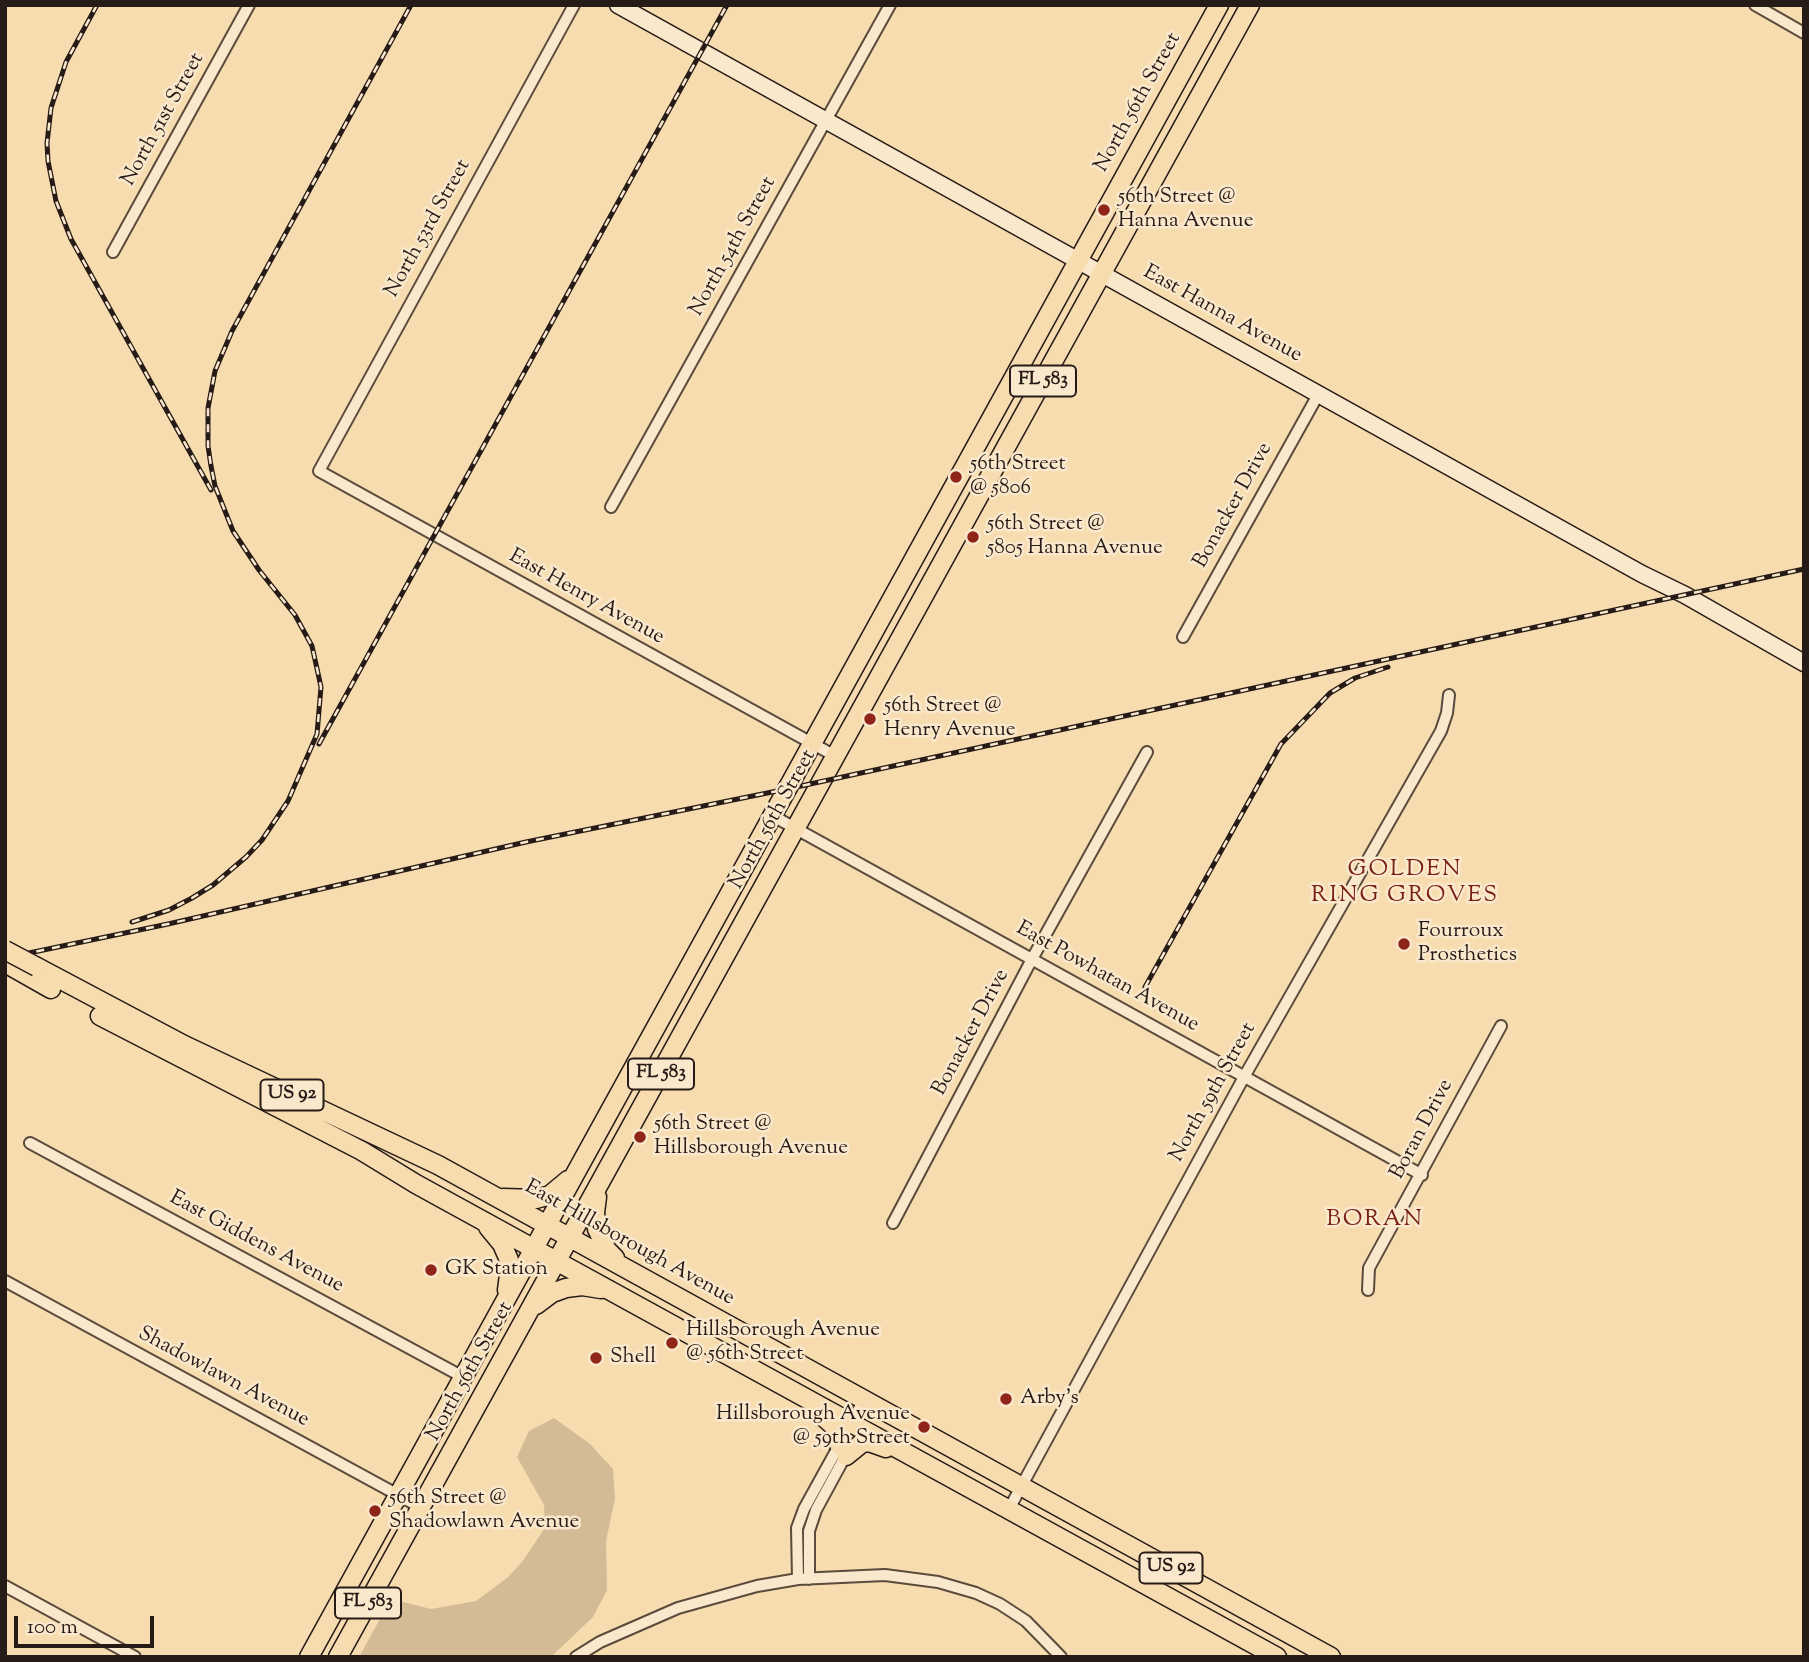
<!DOCTYPE html>
<style>
body{margin:0}
#map{position:relative;width:1809px;height:1662px;overflow:hidden;background:#f7dcb0;font-family:"Sorts Mill Goudy",serif}
canvas{display:block}
.frame{position:absolute;inset:0;border:7px solid #261b16;pointer-events:none}
.scale{position:absolute;left:14px;top:1616px;width:140px;height:32px;box-sizing:border-box;border:4px solid #261b16;border-top:0;padding-left:9px;font-size:21px;line-height:24px;white-space:nowrap;color:#261b16;-webkit-text-stroke:5px #fae8cc;paint-order:stroke}
</style>
<div id="map">
<canvas width="1809" height="1662"></canvas>
<div class="frame"></div>
<div class="scale">100 m</div>
</div>
<script>
const g = document.querySelector('canvas').getContext('2d');
g.lineJoin = 'round';
function fillPath(path, color) { g.fillStyle = color; g.fill(path, 'evenodd'); }
const toPath = rows => new Path2D(rows.map(r => 'M' + r).join(''));
function trace(path, color, width, dash) { g.strokeStyle = color; g.lineWidth = width; g.lineCap = dash ? 'butt' : 'round'; g.setLineDash(dash || []); g.stroke(path); }
function label(font, color, halo, rows, align = 'center') {
  g.font = font + ' "Sorts Mill Goudy",serif'; g.lineWidth = 5; g.setLineDash([]); g.textBaseline = 'middle'; g.strokeStyle = halo; g.fillStyle = color; for (const [text, x, y, turn = 0] of rows) {
    g.save(); g.translate(x, y); g.rotate((+turn || 0) * Math.PI / 180); g.textAlign = isNaN(turn) ? turn : align; if (halo) g.strokeText(text, 0, 0); g.fillText(text, 0, 0); g.restore();
  }
}
fillPath(toPath([
 [554,1418,590,1444,613,1469,615,1499,606,1541,607,1590,593,1617,551,1657,359,1657,391,1599,431,1609,476,1601,507,1578,522,1562,545,1528,544,1505,517,1457,529,1431]
]), '#d3bb96');
const street = toPath([
 [574,5,319,471,835,756],
 [1755,5,1804,33],
 [113,252,249,5],
 [611,507,890,5],
 [1183,637,1319,393],
 [773,816,1422,1175],
 [30,1143,463,1377],
 [893,1223,1032,959,1147,752],
 [5,1281,422,1508],
 [1368,1290,1369,1268,1501,1026],
 [849,1428,864,1399],
 [1009,1509,1244,1077,1441,731,1447,713,1449,695],
 [798,1579,797,1528,804,1509,841,1442],
 [809,1579,809,1531,816,1510,848,1451],
 [5,1586,135,1657],
 [576,1657,600,1642,678,1608,757,1586,798,1579,885,1575,938,1582,976,1593,1000,1604,1026,1621,1061,1657]
]);
const secondary = toPath([
 [618,5,1642,574,1685,595,1804,663]
]);
const primary = toPath([
 [5,963,51,989],
 [37,967,184,1045,438,1165,1331,1657],
 [100,1016,362,1151,416,1184,1277,1657],
 [597,1197,595,1213,597,1229,607,1250,615,1258],
 [503,1198,536,1199,550,1195,568,1180],
 [488,1227,502,1244,509,1260,509,1275,507,1290],
 [536,1305,552,1293,566,1288,582,1286,601,1289],
 [818,1412,837,1429,839,1445],
 [846,1456,862,1443,869,1442,886,1448],
 [309,1657,1219,5],
 [338,1657,1250,5]
]);
trace(street, '#5a4b3c', 14);
trace(secondary, '#261b16', 19);
trace(primary, '#261b16', 21);
trace(street, '#fae8cc', 10);
trace(secondary, '#fae8cc', 16);
trace(primary, '#f7dcb0', 18);
const rail = toPath([
 [97,5,66,62,51,108,47,143,48,161,56,201,71,239,211,490],
 [319,744,727,5],
 [132,922,169,910,192,898,213,885,246,857,262,840,288,801,317,734,321,687,312,646,295,615,259,570,233,531,215,486,211,466,208,446,208,408,215,371,232,331,411,5],
 [5,958,168,924,526,842,787,789,1804,569],
 [1145,987,1281,744,1330,693,1355,678,1388,667]
]);
trace(rail, '#261b16', 5);
trace(rail, '#fae8cc', 2.5, [8]);
const primaryBridge = toPath([
 [5,950,37,967]
]);
trace(primaryBridge, '#261b16', 21, []);
trace(primaryBridge, '#f7dcb0', 18);
for (const [x, y, r, color] of [
 [1104,210,7,"#8f2418"],
 [956,477,7,"#8f2418"],
 [973,537,7,"#8f2418"],
 [870,719,7,"#8f2418"],
 [1404,944,7,"#8f2418"],
 [640,1137,7,"#8f2418"],
 [431,1270,7,"#8f2418"],
 [672,1343,7,"#8f2418"],
 [596,1358,7,"#8f2418"],
 [1006,1399,7,"#8f2418"],
 [924,1427,7,"#8f2418"],
 [375,1511,7,"#8f2418"]
]) { const dot = new Path2D(); dot.arc(x, y, r, 0, 2 * Math.PI); g.fillStyle = color; g.fill(dot); trace(dot, '#fae8cc', 2.5); }
for (const [x, y, w] of [
 [1043,381,66],
 [661,1074,66],
 [292,1095,63],
 [1171,1568,63],
 [368,1603,66]
]) { const box = new Path2D(); box.roundRect(x - w / 2, y - 15.5, w, 31, 5); g.fillStyle = '#fae8cc'; g.fill(box); trace(box, '#261b16', 2); }
label('bold 19px', '#261b16', null, [
 ["FL 583",1043,381],
 ["FL 583",661,1074],
 ["US 92",292,1095],
 ["US 92",1171,1568],
 ["FL 583",368,1603]
]);
label('21px', '#261b16', '#fae8cc', [
 ["North 56th Street",1139,103,-61],
 ["North 51st Street",164,120,-61],
 ["North 53rd Street",429,229,-61],
 ["North 54th Street",734,247,-61],
 ["East Hanna Avenue",1222,315,29],
 ["Bonacker Drive",1234,506,-61],
 ["East Henry Avenue",586,598,29],
 ["North 56th Street",774,820,-61],
 ["East Powhatan Avenue",1107,978,29],
 ["Bonacker Drive",972,1033,-62],
 ["North 59th Street",1214,1093,-61],
 ["Boran Drive",1423,1130,-62],
 ["East Giddens Avenue",256,1243,28],
 ["East Hillsborough Avenue",629,1244,29],
 ["North 56th Street",471,1372,-61],
 ["Shadowlawn Avenue",223,1378,28]
]);
label('21px', '#261b16', '#fae8cc', [
 ["56th Street @",1118,198],
 ["Hanna Avenue",1118,222],
 ["56th Street",970,465],
 ["@ 5806",970,489],
 ["56th Street @",987,525],
 ["5805 Hanna Avenue",987,549],
 ["56th Street @",884,707],
 ["Henry Avenue",884,731],
 ["Fourroux",1418,932],
 ["Prosthetics",1418,956],
 ["56th Street @",654,1125],
 ["Hillsborough Avenue",654,1149],
 ["GK Station",445,1270],
 ["Hillsborough Avenue",686,1331],
 ["@ 56th Street",686,1355],
 ["Shell",610,1358],
 ["Arby's",1020,1399],
 ["Hillsborough Avenue",910,1415,"right"],
 ["@ 59th Street",910,1439,"right"],
 ["56th Street @",389,1499],
 ["Shadowlawn Avenue",389,1523]
], 'left');
g.letterSpacing = '2px';
label('23px', '#7a1f14', '#fae8cc', [
 ["GOLDEN",1405,871],
 ["RING GROVES",1405,897],
 ["BORAN",1375,1221]
]);
g.letterSpacing = '0px';
</script>
